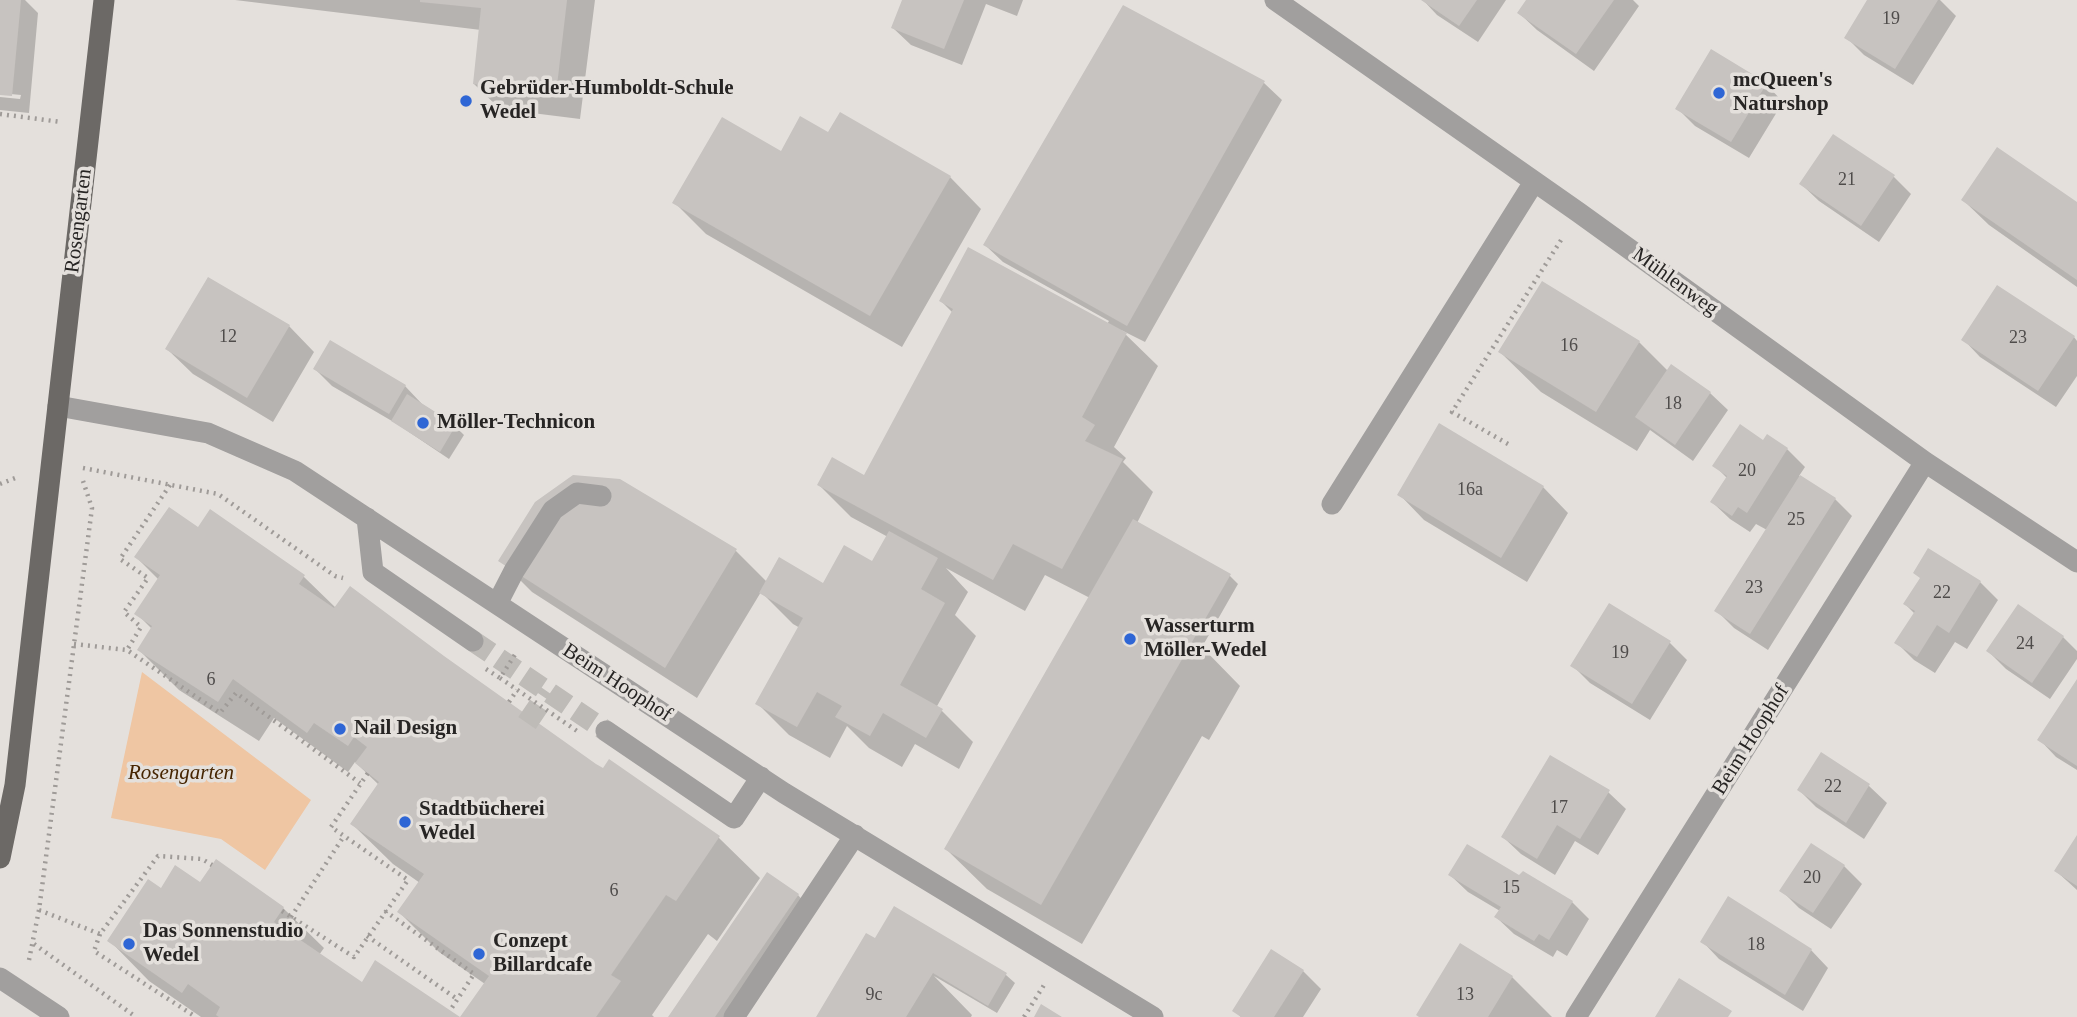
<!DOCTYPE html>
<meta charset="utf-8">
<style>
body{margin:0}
canvas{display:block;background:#e4e0dc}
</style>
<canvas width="2077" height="1017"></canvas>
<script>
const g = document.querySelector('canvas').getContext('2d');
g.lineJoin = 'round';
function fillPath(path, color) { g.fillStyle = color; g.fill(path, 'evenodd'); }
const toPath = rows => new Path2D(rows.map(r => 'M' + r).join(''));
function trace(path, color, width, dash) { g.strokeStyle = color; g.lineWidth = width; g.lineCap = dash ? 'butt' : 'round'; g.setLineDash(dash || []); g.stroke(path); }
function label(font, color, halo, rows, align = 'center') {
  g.font = font + ' Georgia,serif'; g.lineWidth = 7; g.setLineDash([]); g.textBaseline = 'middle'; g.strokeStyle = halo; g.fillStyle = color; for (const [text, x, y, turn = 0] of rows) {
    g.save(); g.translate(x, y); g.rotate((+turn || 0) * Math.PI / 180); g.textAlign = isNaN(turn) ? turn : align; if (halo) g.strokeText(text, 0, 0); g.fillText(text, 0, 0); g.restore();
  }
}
fillPath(toPath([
 [142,672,311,800,265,870,221,839,111,818]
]), '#efc6a3');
fillPath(toPath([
 [0,0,25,0,38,13,29,113,0,110,0,97,20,99,21,95,0,93],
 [235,0,595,0,580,119,500,109,474,84,481,30],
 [904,0,1023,0,1017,16,986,4,962,65,911,45,893,28],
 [1423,0,1506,0,1478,42,1437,15],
 [1528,0,1633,0,1639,6,1594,71,1537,30,1519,13],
 [1869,0,1940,0,1956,16,1913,85,1864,55,1847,38],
 [1124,8,1264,83,1282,100,1145,342,1121,330,1158,366,1114,447,1126,458,1123,462,1153,492,1137,523,1230,576,1238,584,1202,647,1240,686,1209,740,1202,736,1082,944,987,889,946,849,1090,598,1045,575,1025,611,946,568,968,592,955,615,976,636,936,708,942,711,973,742,959,769,915,744,902,767,869,748,847,726,830,758,789,735,758,704,800,628,793,624,761,592,697,698,532,592,501,561,736,551,767,582,824,585,873,564,888,537,851,517,819,485,865,477,953,313,941,301,1107,324,1109,321,1003,262,985,245],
 [1766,84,1783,102,1749,158,1695,126,1677,108],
 [829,135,950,177,981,209,902,347,706,234,674,202,781,153],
 [1894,177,1911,194,1879,242,1819,201,1801,184],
 [1963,200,2077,204,2077,287,1989,225],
 [209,279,289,326,314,352,273,422,193,374,167,349],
 [2074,337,2077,341,2077,376,2056,407,1980,357,1963,339],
 [1639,342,1669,372,1710,393,1728,410,1693,461,1650,430,1637,451,1541,392,1500,352],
 [315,369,405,386,422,404,455,426,464,435,449,459,397,424,332,386],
 [1767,436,1787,449,1805,467,1799,476,1835,499,1852,516,1768,650,1734,628,1716,610,1767,530,1756,524,1750,532,1730,519,1712,502,1727,478,1715,466,1764,442],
 [1543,487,1568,513,1527,582,1424,520,1399,494],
 [211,512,304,577,336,608,603,771,609,762,719,838,760,878,717,941,708,934,652,1015,654,1017,462,1017,485,984,439,952,399,912,420,883,393,864,352,824,379,785,355,762,348,772,274,718,259,741,179,690,139,650,152,629,136,613,159,580,136,557,198,530],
 [1980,582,1998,600,1967,649,1955,642,1935,673,1914,660,1897,643,1915,614,1905,604],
 [2063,637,2077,651,2077,659,2050,699,2006,669,1988,651],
 [1669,642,1687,660,1650,720,1590,683,1573,666],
 [2077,682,2077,770,2056,757,2039,739],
 [1822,754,1869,786,1887,803,1864,839,1816,807,1799,790],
 [1608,792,1626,809,1598,855,1575,841,1555,875,1521,854,1503,837],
 [2077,838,2077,890,2056,871],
 [1812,845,1844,866,1862,884,1831,929,1799,908,1782,891],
 [1450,875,1520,877,1572,902,1589,919,1567,956,1557,950,1553,957,1514,934,1496,917,1500,911,1468,892],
 [200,884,283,908,324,948,319,955,362,984,458,1017,201,1017,149,981,109,940,161,890],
 [798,895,806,904,729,1017,670,1017],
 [1702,941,1811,950,1828,968,1803,1011,1719,959],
 [882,945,1006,975,1015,983,997,1013,934,976,972,1015,971,1017,818,1017],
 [1272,952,1303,971,1321,989,1303,1017,1241,1017,1235,1011],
 [1512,977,1552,1017,1420,1017]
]), '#0003');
fillPath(toPath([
 [0,0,21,0,12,96,0,95],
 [420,0,567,0,556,94,473,84,481,8,420,2],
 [902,0,964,0,944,49,891,28],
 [1421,0,1477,0,1459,26],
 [1526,0,1614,0,1576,54,1517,13],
 [1867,0,1938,0,1895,69,1844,38],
 [1123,5,1265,81,1127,326,983,245],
 [1711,49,1767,83,1731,142,1675,109],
 [840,112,951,176,870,316,672,203,722,117,781,151,800,116,828,132],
 [1833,134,1895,175,1861,226,1799,184],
 [1997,147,2077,202,2077,280,1961,200],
 [968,247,1127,333,1082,417,1095,425,1085,441,1123,459,1062,569,1013,544,993,580,817,485,832,457,864,475,953,309,939,301],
 [208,277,290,325,247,398,165,349],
 [1542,281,1640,341,1596,412,1498,352],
 [1997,285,2075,336,2038,391,1961,340],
 [330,340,406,385,389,414,313,369],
 [1671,364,1711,392,1675,445,1635,417],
 [407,394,456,425,440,452,391,421],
 [1439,423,1544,486,1501,558,1397,495],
 [1740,424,1763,440,1767,434,1788,448,1747,513,1738,507,1732,516,1710,502,1727,476,1712,466],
 [573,475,620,479,737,549,665,668,498,561,535,502],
 [1800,475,1836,498,1750,634,1714,611],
 [169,507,198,527,210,509,305,575,299,584,334,608,350,586,444,656,596,764,603,768,609,759,720,836,676,901,666,895,611,975,621,981,596,1017,219,1017,216,1015,220,1007,188,984,182,993,107,941,148,879,161,888,175,865,200,882,216,859,284,907,274,922,362,982,375,960,460,1017,489,976,397,912,424,874,350,824,379,782,355,763,367,747,354,737,348,746,314,723,307,733,233,679,218,702,137,650,152,626,134,614,160,575,134,557],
 [1133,519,1231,574,1041,905,944,849],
 [889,531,938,558,921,589,945,603,900,685,943,709,926,738,883,713,870,736,835,717,842,706,817,692,797,727,755,704,803,618,759,593,779,557,823,583,844,545,872,561],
 [1928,548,1981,581,1949,633,1937,625,1917,657,1894,643,1915,611,1903,604,1920,578,1913,573],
 [1609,603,1671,641,1632,704,1570,666],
 [2018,604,2064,636,2032,683,1986,651],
 [2077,679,2077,766,2037,740],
 [1821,752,1870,784,1846,823,1797,790],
 [1550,755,1610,790,1580,839,1557,825,1537,859,1501,837],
 [2077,835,2077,886,2054,871],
 [1811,843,1845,865,1813,913,1779,891],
 [1467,844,1519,875,1523,871,1573,901,1549,940,1539,934,1534,941,1494,917,1501,907,1448,875],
 [767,872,799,894,715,1017,668,1017],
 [1728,896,1812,949,1785,995,1700,942],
 [894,906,1007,973,988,1006,933,973,906,1017,816,1017,866,933,875,938],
 [1460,943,1513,976,1488,1017,1419,1017,1416,1015],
 [1271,949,1304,970,1274,1017,1241,1017,1232,1011],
 [1679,978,1732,1011,1728,1017,1655,1017],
 [1041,1004,1062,1017,1034,1017]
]), '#c7c3c0');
trace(toPath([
 [473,641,606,731],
 [527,723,548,692]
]), '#bebbb7', 21, [21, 10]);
trace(toPath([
 [0,114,61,122],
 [1508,444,1452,412,1563,237],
 [83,468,218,494,335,576,343,578],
 [0,484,18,477],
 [170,485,120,559,148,578,124,612,141,627,127,650,220,713,236,693,360,783],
 [74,644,127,650],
 [486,669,500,678,516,653],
 [500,678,577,731],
 [509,702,517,690],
 [39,910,100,934,158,856,202,859,212,865],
 [282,911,354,957,408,880,331,827,368,773],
 [385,911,474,974,451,1009],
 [291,917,344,836],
 [100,934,94,951,196,1017],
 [367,936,457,999],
 [34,944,136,1017],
 [29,960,39,910,92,508,83,481],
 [1024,1017,1044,985]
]), '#9f9b98', 4.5, [2, 5]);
trace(toPath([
 [1275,0,1578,212,1925,462,2077,562],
 [58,406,208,433,295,471,784,793,1153,1017],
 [1332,504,1534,182],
 [367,518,373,572,473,641],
 [497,604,514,571,553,510,577,493,601,496],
 [606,731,734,818,761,777],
 [0,978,59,1017],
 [734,1017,855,835],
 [1576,1017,1925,462]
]), '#a19f9e', 21);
trace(toPath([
 [0,858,15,785,104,0]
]), '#6c6966', 21);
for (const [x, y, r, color] of [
 [1719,93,7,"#2f66d5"],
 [466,101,7,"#2f66d5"],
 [423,423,7,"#2f66d5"],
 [1130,639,7,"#2f66d5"],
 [340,729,7,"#2f66d5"],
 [405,822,7,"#2f66d5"],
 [129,944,7,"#2f66d5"],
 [479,954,7,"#2f66d5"]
]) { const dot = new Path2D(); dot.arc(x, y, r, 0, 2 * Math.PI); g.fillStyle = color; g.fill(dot); trace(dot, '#e4e0dc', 2.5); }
label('18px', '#4f4c4b', null, [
 ["19",1891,19],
 ["21",1847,180],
 ["12",228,337],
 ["23",2018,338],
 ["16",1569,346],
 ["18",1673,404],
 ["20",1747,471],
 ["16a",1470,490],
 ["25",1796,520],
 ["23",1754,588],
 ["22",1942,593],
 ["24",2025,644],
 ["19",1620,653],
 ["6",211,680],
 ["22",1833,787],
 ["17",1559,808],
 ["20",1812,878],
 ["15",1511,888],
 ["6",614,891],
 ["18",1756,945],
 ["9c",874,995],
 ["13",1465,995]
]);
label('bold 21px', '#272524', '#e4e0dc', [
 ["mcQueen's",1733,81],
 ["Naturshop",1733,105],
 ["Gebrüder-Humboldt-Schule",480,89],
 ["Wedel",480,113],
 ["Möller-Technicon",437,423],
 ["Wasserturm",1144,627],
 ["Möller-Wedel",1144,651],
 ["Nail Design",354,729],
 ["Stadtbücherei",419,810],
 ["Wedel",419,834],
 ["Das Sonnenstudio",143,932],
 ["Wedel",143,956],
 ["Conzept",493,942],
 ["Billardcafe",493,966]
], 'left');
label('21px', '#272524', '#e4e0dc', [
 ["Rosengarten",79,221,-83],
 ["Mühlenweg",1675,282,36],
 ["Beim Hoophof",617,683,33],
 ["Beim Hoophof",1751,740,-58]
]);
label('italic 21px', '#462501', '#e4e0dc', [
 ["Rosengarten",181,773]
]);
</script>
